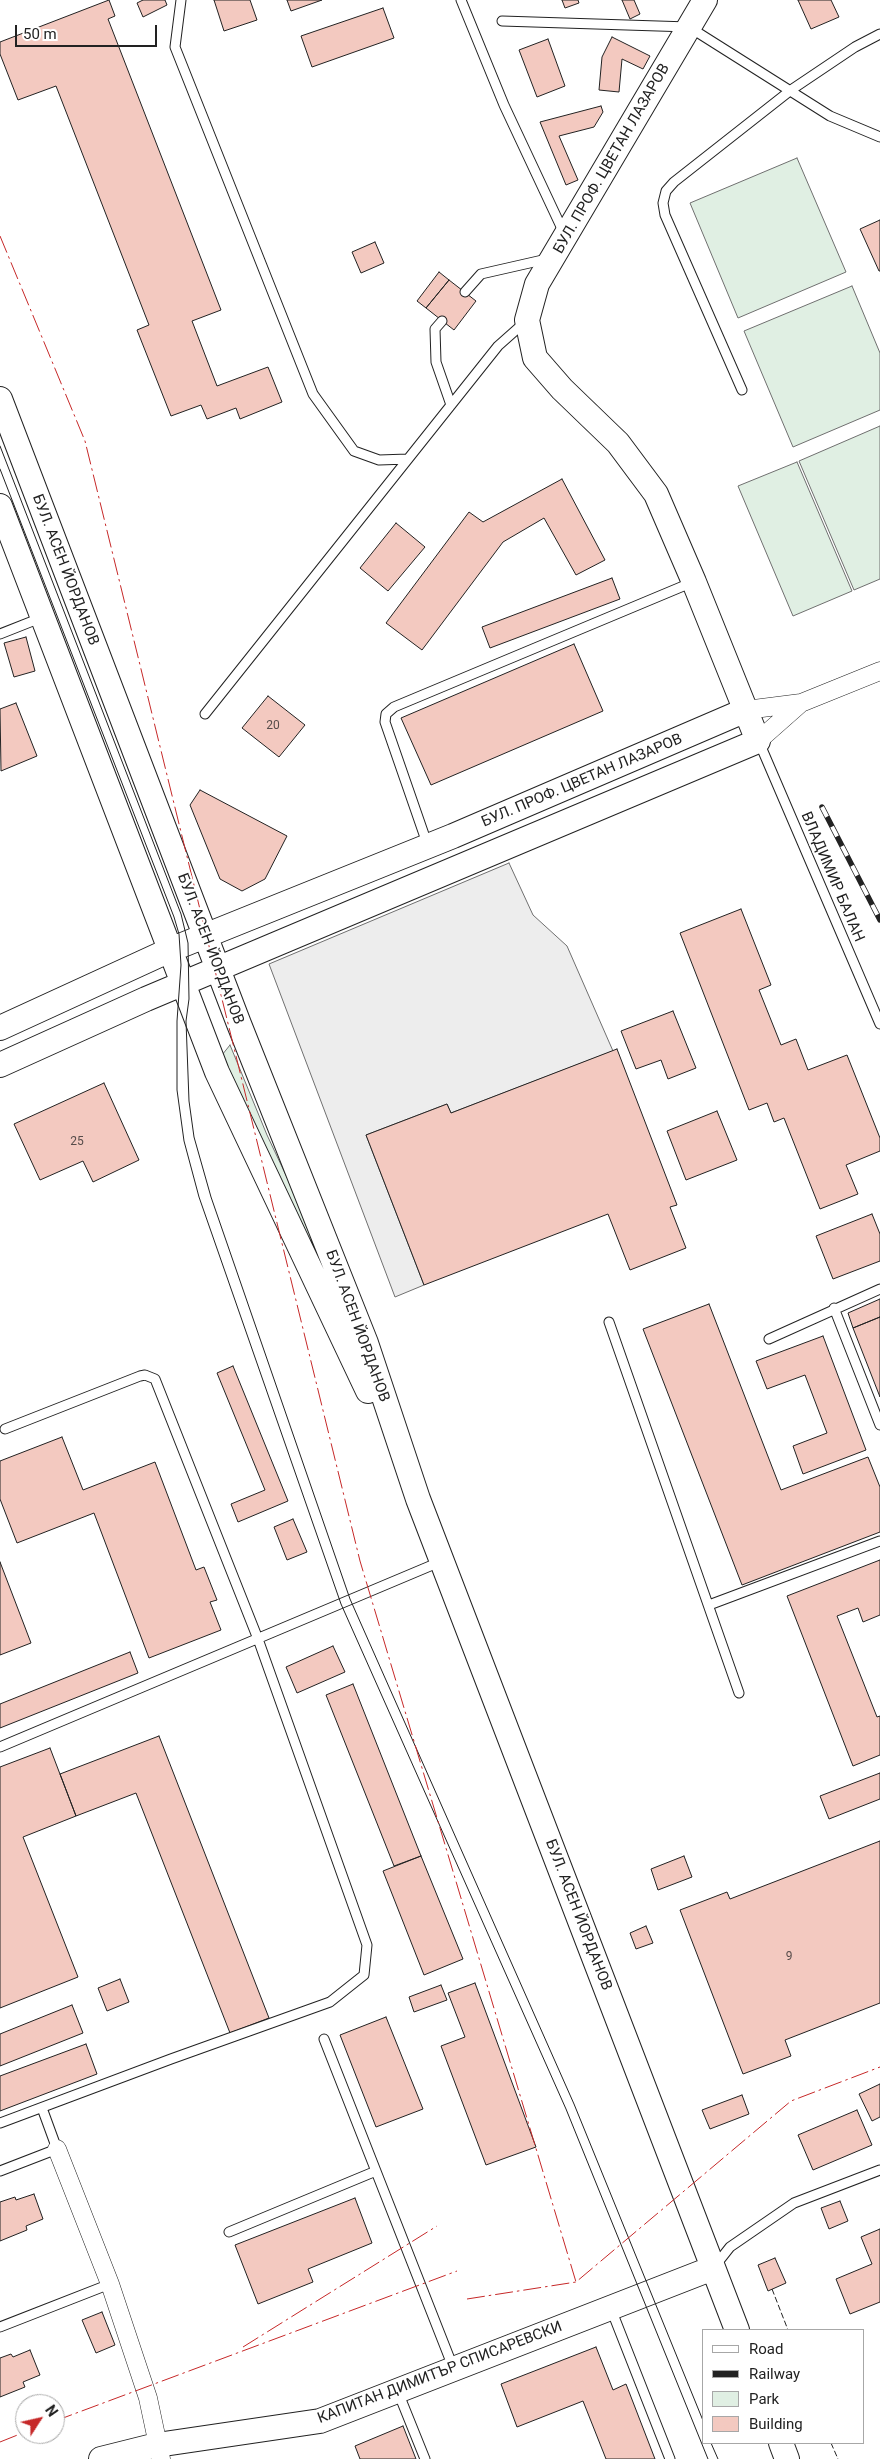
<!DOCTYPE html>
<meta charset="utf-8">
<style>
body{margin:0}
#map{position:relative;width:880px;height:2459px;overflow:hidden;background:#fff;font-family:Roboto,sans-serif}
canvas{display:block}
.legend{position:absolute;left:702px;top:2329px;width:162px;height:115px;box-sizing:border-box;background:#fff;border:1px solid #a7a7a7;margin:0;padding:6px 9px;list-style:none;font-size:15px;color:#222}
.legend li{display:flex;align-items:center;gap:10px;height:25px}
.legend b{width:25px;border:1px solid #a7a7a7}
.north{position:absolute;left:15px;top:2394px;width:50px;height:50px;box-sizing:border-box;background:#fff;border:1px solid #a7a7a7;border-radius:50%;rotate:55deg;font-size:14px;font-weight:700;line-height:20px;text-align:center;color:#222}
.north::after{content:'';display:block;margin:auto;width:18px;height:22px;background:#c62828;clip-path:polygon(50% 0,100% 100%,50% 72%,0 100%)}
.scale{position:absolute;left:15px;top:25px;width:142px;height:22px;box-sizing:border-box;border:2px solid #222;border-top:0;padding-left:6px;font-size:15px;line-height:18px;white-space:nowrap;color:#222;-webkit-text-stroke:4px #fff;paint-order:stroke}
</style>
<div id="map">
<canvas width="880" height="2459"></canvas>
<ul class="legend">
<li><b style="height:6px;background:#fff"></b>Road</li>
<li><b style="height:6px;background:#222"></b>Railway</li>
<li><b style="height:14px;background:#e0efe3"></b>Park</li>
<li><b style="height:14px;background:#f3c9c0"></b>Building</li>
</ul>
<div class="north">N</div>
<div class="scale">50 m</div>
</div>
<script>
const g = document.querySelector('canvas').getContext('2d');
g.lineJoin = 'round';
function fillPath(path, color) { g.fillStyle = color; g.fill(path, 'evenodd'); }
const toPath = rows => new Path2D(rows.map(r => 'M' + r).join(''));
function trace(path, color, width, dash) { g.strokeStyle = color; g.lineWidth = width; g.lineCap = dash ? 'butt' : 'round'; g.setLineDash(dash || []); g.stroke(path); }
function label(font, color, halo, rows, align = 'center') {
  g.font = font + ' Roboto,sans-serif'; g.lineWidth = 4; g.setLineDash([]); g.textBaseline = 'middle'; g.strokeStyle = halo; g.fillStyle = color; for (const [text, x, y, turn = 0] of rows) {
    g.save(); g.translate(x, y); g.rotate((+turn || 0) * Math.PI / 180); g.textAlign = isNaN(turn) ? turn : align; if (halo) g.strokeText(text, 0, 0); g.fillText(text, 0, 0); g.restore();
  }
}
const green = toPath([
 [797,158,846,272,738,318,690,203,797,158],
 [852,286,880,353,880,410,793,447,744,331,852,286],
 [880,426,880,579,854,590,799,461,880,426],
 [797,462,852,591,793,616,738,486,797,462],
 [230,1045,267,1135,309,1224,346,1318,222,1055,230,1045]
]);
fillPath(green, '#e0efe3');
trace(green, '#6f6f6f', 1);
const parking = toPath([
 [509,863,533,915,567,946,613,1051,451,1113,447,1104,366,1135,424,1285,395,1297,269,964,509,863]
]);
fillPath(parking, '#ededed');
trace(parking, '#6f6f6f', 1);
const building = toPath([
 [109,0,115,16,108,19,221,310,192,321,217,386,268,367,282,402,240,419,236,408,207,419,201,405,171,416,137,330,149,325,56,86,18,100,0,54,0,42,109,0],
 [143,0,165,0,167,5,143,17,137,3,143,0],
 [214,0,250,0,257,20,224,31,214,0],
 [287,0,322,0,291,11,287,0],
 [562,0,578,0,579,3,565,8,562,0],
 [622,0,634,0,640,14,630,19,622,0],
 [798,0,831,0,839,17,811,29,798,0],
 [383,8,394,38,312,67,301,36,383,8],
 [612,37,650,56,643,69,622,59,619,92,599,90,602,57,612,37],
 [548,39,565,86,537,97,519,50,548,39],
 [601,106,603,112,594,127,559,136,578,180,566,185,540,122,601,106],
 [880,220,880,271,879,271,860,229,880,220],
 [375,242,384,263,361,273,352,252,375,242],
 [439,272,449,280,426,308,417,301,439,272],
 [449,280,476,301,454,330,426,308,449,280],
 [562,479,605,560,576,575,544,518,503,542,422,650,386,623,469,512,483,522,562,479],
 [396,523,425,547,388,591,360,568,396,523],
 [612,578,620,599,490,648,482,627,612,578],
 [26,637,35,671,14,677,4,643,26,637],
 [574,644,603,711,431,785,401,718,574,644],
 [268,696,305,725,279,757,242,728,268,696],
 [16,703,37,756,1,771,0,709,16,703],
 [200,790,287,836,265,879,242,891,220,879,190,805,200,790],
 [741,909,771,985,759,990,781,1045,796,1039,808,1070,847,1055,880,1138,880,1151,846,1165,858,1194,820,1209,784,1118,774,1122,767,1103,749,1110,680,933,741,909],
 [673,1011,696,1068,668,1079,661,1060,636,1069,621,1031,673,1011],
 [617,1049,677,1205,670,1207,686,1248,630,1270,608,1214,424,1285,366,1135,447,1104,451,1113,617,1049],
 [104,1083,139,1160,93,1182,83,1161,40,1180,14,1124,104,1083],
 [717,1111,737,1160,686,1180,667,1131,717,1111],
 [872,1214,880,1234,880,1261,833,1279,816,1236,872,1214],
 [880,1299,880,1317,853,1328,848,1313,880,1299],
 [709,1304,781,1490,868,1457,880,1487,880,1532,742,1585,643,1329,709,1304],
 [880,1317,880,1397,853,1328,880,1317],
 [823,1336,866,1450,803,1474,793,1446,827,1433,805,1375,767,1389,756,1361,823,1336],
 [233,1366,288,1501,238,1522,231,1504,265,1490,217,1373,233,1366],
 [62,1437,83,1490,155,1462,196,1570,204,1567,217,1600,210,1602,221,1630,149,1658,94,1513,17,1543,0,1499,0,1461,62,1437],
 [293,1519,307,1552,287,1560,274,1527,293,1519],
 [880,1560,880,1615,863,1622,858,1608,837,1616,877,1717,880,1716,880,1755,853,1766,787,1596,880,1560],
 [0,1562,31,1643,0,1655,0,1562],
 [333,1646,345,1672,297,1693,286,1667,333,1646],
 [130,1652,138,1673,0,1728,0,1704,130,1652],
 [353,1684,421,1856,394,1866,326,1695,353,1684],
 [159,1736,269,2018,230,2033,136,1793,76,1816,60,1774,159,1736],
 [50,1748,76,1816,23,1837,78,1977,0,2008,0,1767,50,1748],
 [880,1773,880,1799,829,1819,820,1796,880,1773],
 [880,1841,880,2003,785,2040,791,2056,743,2074,680,1910,727,1892,730,1899,880,1841],
 [421,1856,463,1959,424,1975,383,1871,421,1856],
 [684,1856,692,1877,658,1890,651,1869,684,1856],
 [646,1926,653,1943,636,1949,630,1933,646,1926],
 [120,1979,129,2002,107,2011,98,1988,120,1979],
 [475,1983,536,2147,486,2165,441,2046,465,2037,448,1993,475,1983],
 [441,1985,447,2000,414,2012,409,1997,441,1985],
 [72,2005,83,2033,0,2066,0,2034,72,2005],
 [386,2017,423,2109,376,2127,340,2035,386,2017],
 [86,2044,97,2074,0,2111,0,2076,86,2044],
 [880,2084,880,2117,872,2121,859,2094,880,2084],
 [742,2095,749,2114,710,2129,702,2110,742,2095],
 [857,2110,872,2145,813,2170,798,2135,857,2110],
 [34,2194,43,2219,26,2226,27,2230,0,2241,0,2202,15,2197,16,2200,34,2194],
 [355,2198,372,2243,308,2269,313,2282,258,2304,235,2245,355,2198],
 [840,2201,848,2221,829,2229,821,2208,840,2201],
 [880,2229,880,2302,850,2314,836,2279,872,2264,861,2237,880,2229],
 [775,2258,786,2283,768,2291,758,2265,775,2258],
 [102,2312,115,2345,96,2353,82,2320,102,2312],
 [596,2347,613,2390,626,2384,655,2459,606,2459,583,2401,517,2427,501,2384,596,2347],
 [30,2350,40,2375,23,2382,25,2387,0,2397,0,2358,11,2354,13,2357,30,2350],
 [403,2426,416,2459,360,2459,355,2446,403,2426]
]);
fillPath(building, '#f3c9c0');
trace(building, '#222', 1);
const lane = toPath([
 [181,0,175,47,313,394,354,451,379,460,408,459],
 [461,0,504,105,564,233],
 [502,21,689,27,830,116,880,137],
 [465,292,481,274,547,259],
 [442,321,435,329,436,362,451,405],
 [742,390,665,215,663,203,666,191,674,182,791,90,855,47,880,34],
 [0,634,43,617],
 [205,714,498,346,525,322],
 [759,742,880,1024],
 [428,846,385,722,386,714,394,707,693,582],
 [834,1308,880,1425],
 [609,1322,739,1693],
 [769,1339,880,1289],
 [709,1605,880,1541],
 [0,1747,442,1561],
 [324,2039,453,2367],
 [0,2123,171,2059,330,2002,364,1975,367,1945,258,1639,155,1379,145,1375,140,1376,5,1429],
 [0,2171,57,2149,42,2108],
 [229,2232,376,2171],
 [715,2266,730,2247,794,2203,880,2170],
 [611,2309,670,2459],
 [0,2327,110,2284],
 [398,2392,425,2459]
]);
const street = toPath([
 [746,710,801,703,880,671],
 [758,741,801,703],
 [57,2149,110,2284,148,2398,161,2459]
]);
const secondary = toPath([
 [0,399,239,1024,366,1343,418,1499,737,2330],
 [0,506,217,1072,368,1391],
 [0,1028,170,950,453,836,746,710],
 [0,1065,146,999,758,741,694,582,656,494,618,443,562,389,535,358,527,320,537,284,705,0],
 [781,2443,787,2459],
 [101,2459,157,2445,320,2421,713,2268]
]);
trace(lane, '#222', 11);
trace(street, '#222', 19);
trace(secondary, '#222', 26);
trace(lane, '#fff', 9);
trace(street, '#fff', 18);
trace(secondary, '#fff', 24);
trace(toPath([
 [0,446,181,914,188,943,189,999,186,1021,189,1101,194,1137,211,1197,350,1599,574,2104,704,2423],
 [0,469,174,917,179,934,181,965,177,1021,177,1090,184,1141,199,1197,341,1604,566,2109,708,2459],
 [711,2443,718,2459]
]), '#222', 1);
const rail = toPath([
 [822,807,880,920]
]);
trace(rail, '#222', 5.5);
trace(rail, '#fff', 4, [11]);
trace(toPath([
 [772,2289,788,2330],
 [831,2443,838,2459]
]), '#222', 1, [6, 2.5]);
trace(toPath([
 [0,236,85,441,360,1561,576,2282],
 [467,2299,576,2282,791,2101,880,2067],
 [243,2347,437,2226],
 [55,2421,457,2271],
 [0,2442,25,2432]
]), '#c62828', 1, [18, 4, 2.5, 4]);
label('12px', '#564c4a', null, [
 ["20",273,726],
 ["25",77,1142],
 ["9",789,1957]
]);
label('15px', '#222', '#fff', [
 ["БУЛ. ПРОФ. ЦВЕТАН ЛАЗАРОВ",612,159,-60],
 ["БУЛ. АСЕН ЙОРДАНОВ",65,570,69],
 ["БУЛ. ПРОФ. ЦВЕТАН ЛАЗАРОВ",582,781,-23],
 ["ВЛАДИМИР БАЛАН",832,877,67],
 ["БУЛ. АСЕН ЙОРДАНОВ",210,949,69],
 ["БУЛ. АСЕН ЙОРДАНОВ",357,1326,70],
 ["БУЛ. АСЕН ЙОРДАНОВ",578,1915,69],
 ["КАПИТАН ДИМИТЪР СПИСАРЕВСКИ",440,2373,-21]
]);
</script>
